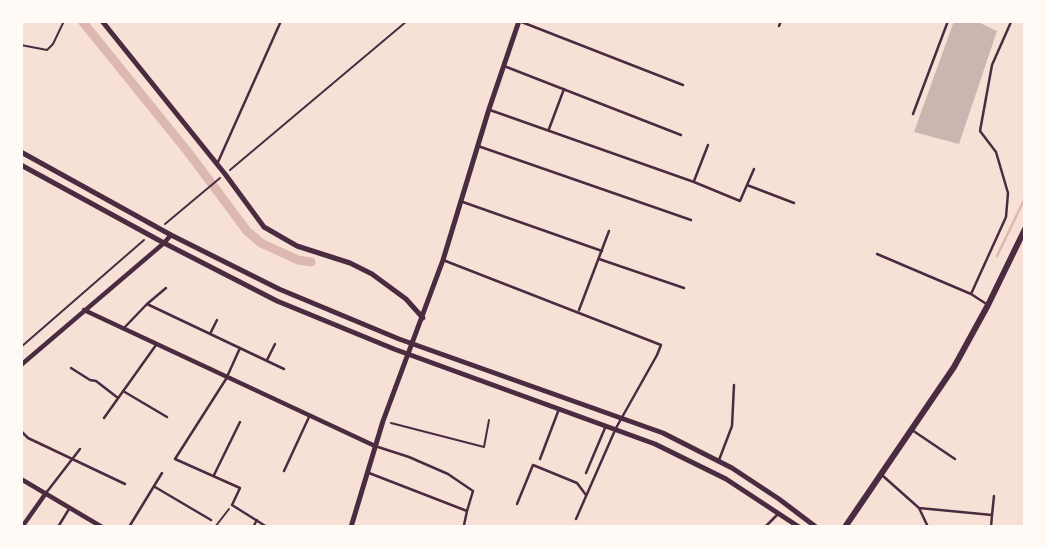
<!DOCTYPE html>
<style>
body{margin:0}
#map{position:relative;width:1046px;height:548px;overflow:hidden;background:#f7e1d7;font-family:"Source Sans 3",sans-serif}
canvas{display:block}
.frame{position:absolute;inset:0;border:23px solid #fffaf5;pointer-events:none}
</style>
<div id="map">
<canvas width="1046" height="548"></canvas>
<div class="frame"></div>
</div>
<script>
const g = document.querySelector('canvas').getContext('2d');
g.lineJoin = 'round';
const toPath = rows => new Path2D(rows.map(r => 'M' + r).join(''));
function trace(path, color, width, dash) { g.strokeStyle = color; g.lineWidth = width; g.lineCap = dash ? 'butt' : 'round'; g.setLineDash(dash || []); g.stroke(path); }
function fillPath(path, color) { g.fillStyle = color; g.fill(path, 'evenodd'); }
trace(toPath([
 [997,256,1025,198]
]), '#dcb8b0', 2.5);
trace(toPath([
 [82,21,188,152,247,231,261,243,298,260,311,262]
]), '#dcb8b0', 9);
fillPath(toPath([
 [954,21,976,21,997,31,959,144,914,132]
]), '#ccb4b1');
trace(toPath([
 [21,45,47,50,53,44,64,21],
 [230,170,407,21],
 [165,224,220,178],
 [21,347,144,240],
 [391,423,484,447,489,420],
 [215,527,229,509]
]), '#4a2c40', 2);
trace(toPath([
 [519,21,683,85],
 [779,26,781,21],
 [504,66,681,135],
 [490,110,694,182,740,201,754,169],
 [913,114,948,21],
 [549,129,564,89],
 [478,146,691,220],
 [218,162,281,21],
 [694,181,708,145],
 [747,185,794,203],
 [460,201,602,251],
 [877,254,971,294],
 [599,259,684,288],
 [443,260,661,345,657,355,616,428,576,519],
 [147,304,284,369],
 [988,305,971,294,1006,217,1008,193,996,152,980,131,992,65,1011,22,1008,21],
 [579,310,609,231],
 [123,329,147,304,166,288],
 [210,334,217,320],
 [240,348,226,379,175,459,240,488,232,505,267,527],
 [267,360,275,344],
 [71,368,90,380,96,381,118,398],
 [123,391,167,417],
 [104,418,156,345],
 [912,430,955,459],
 [22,432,28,438,125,484],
 [375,446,409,457,448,474,473,491,467,511],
 [540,459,559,409],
 [719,460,732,426,734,385],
 [284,471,309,417],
 [369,473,467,511,464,525],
 [586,473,605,428],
 [214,475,240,422],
 [883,476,919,508,992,515,991,527],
 [155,487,211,520],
 [46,493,80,449],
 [517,504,533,465,577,483,586,495],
 [919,508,928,527],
 [992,515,994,496],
 [58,527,69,509],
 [129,527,162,473],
 [253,527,257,520],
 [765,527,778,514]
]), '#4a2c40', 2.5);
trace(toPath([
 [84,310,375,446],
 [21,365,164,243,171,235],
 [21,479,102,527],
 [22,527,46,493]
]), '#4a2c40', 4.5);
trace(toPath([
 [102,21,225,174,264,227,297,246,350,263,372,274,406,299,423,318],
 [21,152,171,235,279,289,399,339,663,433,732,468,779,499,816,527],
 [21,165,164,243,277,301,394,349,655,444,726,479,799,527],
 [351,527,383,421,443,260,489,109,519,21]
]), '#4a2c40', 5);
trace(toPath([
 [845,527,954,367,988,305,1025,229]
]), '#4a2c40', 6);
</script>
